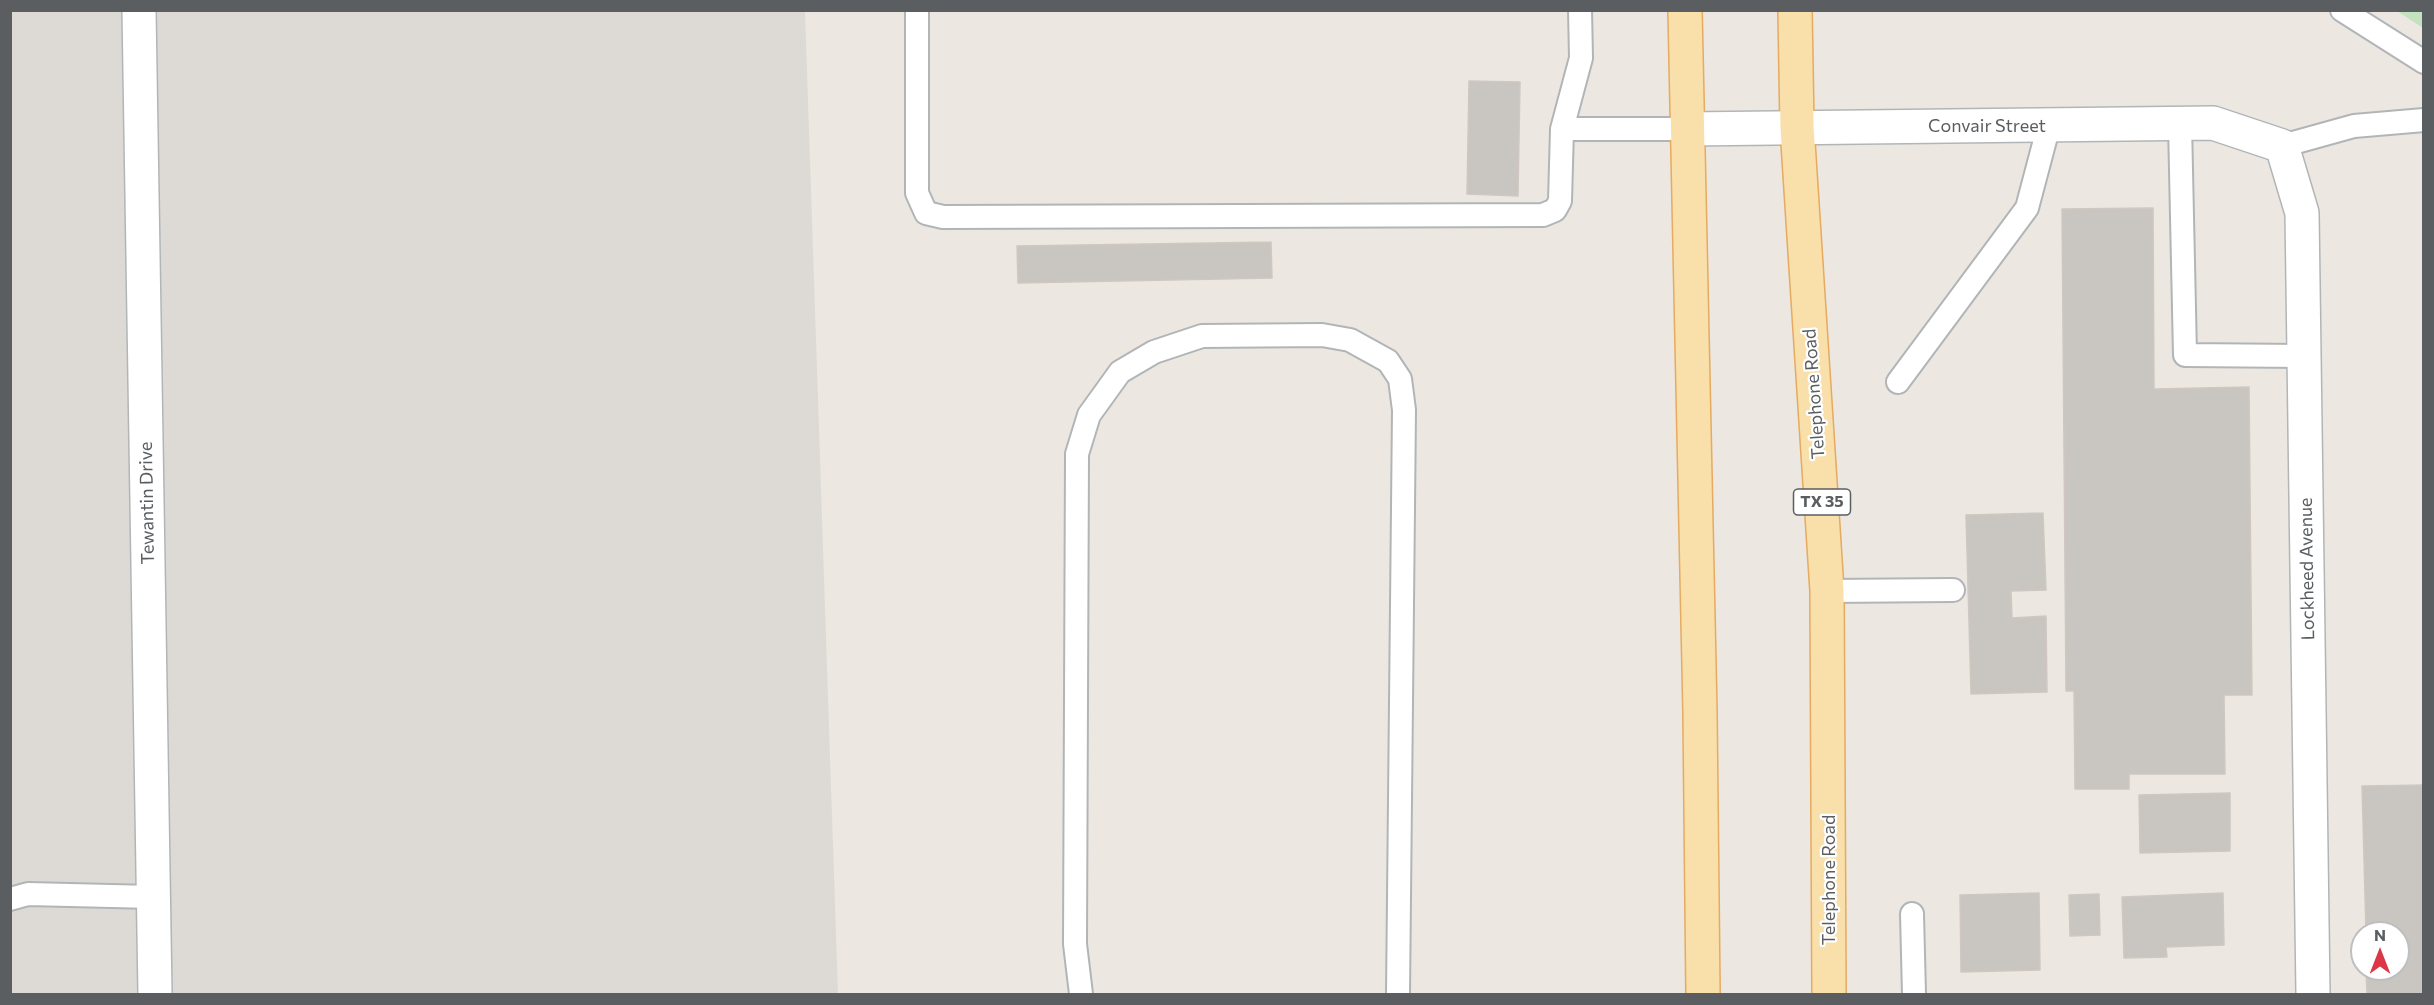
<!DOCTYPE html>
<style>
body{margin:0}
#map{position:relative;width:2434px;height:1005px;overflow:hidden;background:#ece8e1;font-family:Commissioner,sans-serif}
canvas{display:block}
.frame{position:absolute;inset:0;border:12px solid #5a5e61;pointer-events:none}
.north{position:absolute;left:2350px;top:921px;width:60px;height:60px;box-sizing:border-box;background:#fff;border:2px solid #bdbfc0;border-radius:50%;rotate:0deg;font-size:16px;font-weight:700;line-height:24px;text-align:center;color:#5a5e61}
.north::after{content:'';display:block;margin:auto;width:21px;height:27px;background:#db3746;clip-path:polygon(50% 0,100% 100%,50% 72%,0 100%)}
</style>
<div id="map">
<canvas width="2434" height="1005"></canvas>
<div class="frame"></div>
<div class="north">N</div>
</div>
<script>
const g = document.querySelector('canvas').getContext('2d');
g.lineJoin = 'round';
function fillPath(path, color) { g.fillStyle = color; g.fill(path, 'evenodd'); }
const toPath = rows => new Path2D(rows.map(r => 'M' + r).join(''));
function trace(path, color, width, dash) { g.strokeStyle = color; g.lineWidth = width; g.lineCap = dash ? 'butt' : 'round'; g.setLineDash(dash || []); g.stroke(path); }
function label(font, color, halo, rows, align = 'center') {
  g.font = font + ' Commissioner,sans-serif'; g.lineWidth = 4.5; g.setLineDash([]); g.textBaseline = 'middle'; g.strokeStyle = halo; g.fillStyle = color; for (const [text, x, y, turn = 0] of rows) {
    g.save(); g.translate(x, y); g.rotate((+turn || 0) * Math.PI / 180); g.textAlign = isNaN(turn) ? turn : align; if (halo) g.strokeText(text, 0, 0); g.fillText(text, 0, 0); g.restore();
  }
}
fillPath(toPath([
 [10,11,805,11,838,994,11,994]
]), '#dddad6');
fillPath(toPath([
 [2397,11,2423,11,2423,28]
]), '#c5e2bf');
const building = toPath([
 [1469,81,1520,82,1518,196,1467,194,1469,81],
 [2153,208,2154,389,2249,387,2252,695,2224,695,2225,774,2129,774,2129,789,2075,789,2074,691,2066,691,2062,209,2153,208],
 [1271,242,1272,278,1018,283,1017,246,1271,242],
 [2043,513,2046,590,2011,591,2012,618,2046,616,2047,692,1971,694,1966,515,2043,513],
 [2424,785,2424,994,2367,994,2366,969,2398,969,2398,933,2366,933,2362,786,2424,785],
 [2230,793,2230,851,2140,853,2139,795,2230,793],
 [2039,893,2040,970,1961,972,1960,895,2039,893],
 [2223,893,2224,945,2166,947,2167,957,2124,958,2122,897,2223,893],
 [2099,894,2100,935,2070,936,2069,895,2099,894]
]);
fillPath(building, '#c9c5c0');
trace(building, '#d0c8c0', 1.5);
const service = toPath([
 [917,10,917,193,926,213,943,217,1543,215,1555,210,1560,201,1562,129,1581,58,1580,10],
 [2342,10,2424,62],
 [2180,124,2185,355,2304,356],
 [1562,129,1687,129],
 [2282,146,2354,126,2424,120],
 [1898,382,2027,208,2049,125],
 [1827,591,1953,590],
 [10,899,28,894,153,897],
 [1912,914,1914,994],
 [1081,994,1075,944,1077,454,1089,415,1120,372,1154,352,1202,336,1322,335,1350,340,1388,361,1400,379,1404,410,1398,994]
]);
const minor = toPath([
 [139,10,155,994],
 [1687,129,2213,123,2282,146,2302,213,2313,994]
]);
const primary = toPath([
 [1685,10,1700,713,1703,994],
 [1795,10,1797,127,1827,591,1829,994]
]);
trace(service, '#b2b5b8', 26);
trace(minor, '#b2b5b8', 36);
trace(primary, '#e6aa60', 36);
trace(service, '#fff', 22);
trace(minor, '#fff', 33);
trace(primary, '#f9dfa9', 33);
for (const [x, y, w] of [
 [1822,502,57]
]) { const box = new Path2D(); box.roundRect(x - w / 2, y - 13, w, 26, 4.5); g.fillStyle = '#fff'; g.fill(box); trace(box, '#5a5e61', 1.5); }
label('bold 16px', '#5a5e61', null, [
 ["TX 35",1822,502]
]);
label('18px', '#5a5e61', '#fff', [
 ["Convair Street",1987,126],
 ["Telephone Road",1814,394,-94],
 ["Tewantin Drive",147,503,-91],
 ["Lockheed Avenue",2307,569,-91],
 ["Telephone Road",1829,880,-90]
]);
</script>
